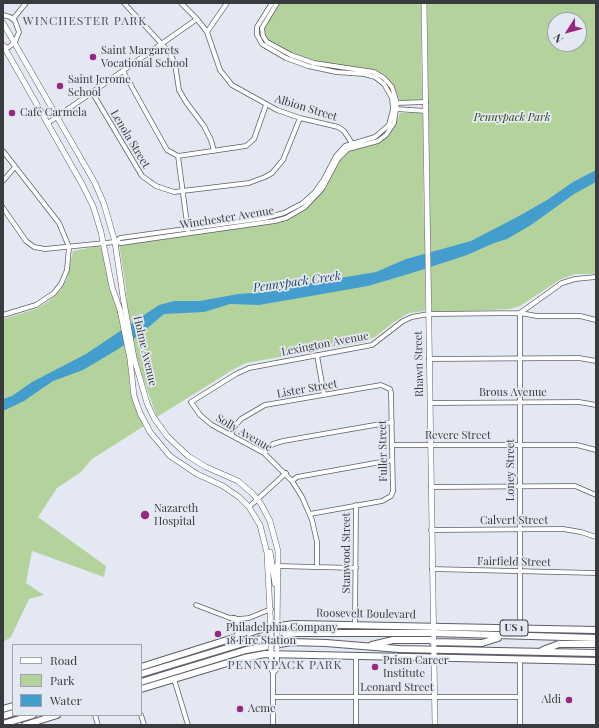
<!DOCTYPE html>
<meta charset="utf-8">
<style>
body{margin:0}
#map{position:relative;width:599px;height:728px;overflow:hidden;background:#e4e8f2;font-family:"Playfair Display",serif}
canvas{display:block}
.frame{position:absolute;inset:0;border:4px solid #3a3b3f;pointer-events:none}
.legend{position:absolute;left:12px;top:644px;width:130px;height:72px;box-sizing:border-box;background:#e4e8f2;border:1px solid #a0a3aa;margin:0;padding:5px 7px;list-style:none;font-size:12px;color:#3a3b3f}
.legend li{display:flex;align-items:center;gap:8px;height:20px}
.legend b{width:20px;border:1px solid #a0a3aa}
.north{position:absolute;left:547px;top:12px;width:40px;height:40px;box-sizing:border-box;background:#e4e8f2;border:1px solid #a0a3aa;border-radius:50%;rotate:234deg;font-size:11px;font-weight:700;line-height:16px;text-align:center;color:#3a3b3f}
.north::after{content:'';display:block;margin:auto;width:14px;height:18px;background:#982683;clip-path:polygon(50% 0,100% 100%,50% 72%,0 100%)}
</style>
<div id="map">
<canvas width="599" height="728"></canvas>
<div class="frame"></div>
<ul class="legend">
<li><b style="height:5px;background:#fff"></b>Road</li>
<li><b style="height:11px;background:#b4d39c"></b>Park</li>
<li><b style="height:11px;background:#439dcd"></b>Water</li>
</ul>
<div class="north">N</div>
</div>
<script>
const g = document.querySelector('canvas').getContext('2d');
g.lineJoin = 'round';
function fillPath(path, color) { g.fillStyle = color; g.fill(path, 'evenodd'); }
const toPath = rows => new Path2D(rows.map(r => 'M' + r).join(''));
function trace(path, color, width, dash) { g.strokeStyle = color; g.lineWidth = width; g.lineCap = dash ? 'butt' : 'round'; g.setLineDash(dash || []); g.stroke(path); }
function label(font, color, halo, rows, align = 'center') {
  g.font = font + ' "Playfair Display",serif'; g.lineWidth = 3.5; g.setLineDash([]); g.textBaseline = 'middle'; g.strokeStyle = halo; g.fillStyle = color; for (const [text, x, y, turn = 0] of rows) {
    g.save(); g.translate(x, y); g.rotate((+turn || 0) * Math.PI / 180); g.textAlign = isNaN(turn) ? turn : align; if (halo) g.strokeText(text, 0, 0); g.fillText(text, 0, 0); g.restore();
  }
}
fillPath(toPath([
 [279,3,421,3,422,99,400,101,395,89,378,72,366,68,320,64,295,55,272,44,264,37,263,28],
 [427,3,596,3,596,274,576,274,561,279,520,306,509,309,468,311,432,311,430,277,425,278,425,311,409,313,394,322,375,337,364,342,246,363,234,369,157,417,137,361,128,361,130,389,136,409,144,426,92,459,81,472,57,488,38,517,106,566,104,577,32,551,26,583,44,595,29,599,11,637,3,642,3,319,36,309,49,301,60,291,67,279,73,251,99,246,102,249,110,290,117,308,127,310,126,288,119,244,280,221,313,202,326,187,338,161,349,151,387,136,395,125,400,113,421,113,423,115,424,230,430,230],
 [555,20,579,20,579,44,555,44]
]), '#b4d39c');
fillPath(toPath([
 [596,170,596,182,574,194,531,225,507,239,494,243,467,255,415,272,368,286,259,305,230,304,204,312,164,314,138,336,115,351,83,370,53,381,24,401,3,411,3,399,12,396,32,382,86,354,159,305,174,301,200,301,238,294,268,292,293,286,376,272,406,259,471,241,519,216,547,200,573,182]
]), '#439dcd');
const minor = toPath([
 [124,3,170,53,175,64,179,90,186,102,204,126,211,140,214,151],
 [181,3,197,19,207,32,220,70,232,85,277,110,300,118,338,127,344,131,353,145],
 [3,15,10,17,15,21,19,32,15,42,9,47,3,48],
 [13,19,26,3],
 [207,32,227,3],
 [123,71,167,150,178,156,188,231],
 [92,92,142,176,156,186,174,192,249,183,265,177,272,173,283,160,300,118],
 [396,103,426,102],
 [396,109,426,111],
 [48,123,197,19],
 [3,151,59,223,69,247,67,270,61,284,54,293,36,305,3,315],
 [178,156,246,146,254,139,266,105],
 [3,181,15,167],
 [3,208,26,241,34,247,45,249,115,242,121,243,275,221,286,218,305,207,322,189,338,159,348,149,378,141,386,135,394,123,397,103,392,87,384,78,374,72,314,63,291,55,267,42,263,36,262,28,277,3],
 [115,242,120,238,265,218,284,213,303,203,315,192,324,179,336,156,345,146,375,137,389,125,393,109,392,98,384,84,375,77,364,74,336,72,308,66,286,58,262,44,257,35,257,27,272,3],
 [317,355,324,395],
 [429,359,579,358,596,361],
 [430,403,579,402,596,405],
 [231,435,235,426,241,419,265,405,381,385,390,389,391,393,392,445,393,491,391,496,382,501,310,514],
 [392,445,577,445,596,450],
 [264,453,273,444,283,441,392,422],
 [292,481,297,477,392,460],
 [431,487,575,486,596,495],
 [249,507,286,473],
 [431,530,563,529,581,532,596,537],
 [276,566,356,568],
 [317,567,317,542,312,520,302,497,292,481,264,453,212,425,200,415,191,402,236,374,249,368,372,345,403,321,412,317,429,314,520,313,562,283,575,279,596,277],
 [432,569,596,573],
 [196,605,230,618,239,619,249,618,271,609],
 [355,624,356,505],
 [520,628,520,313,537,316,580,316,596,320],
 [271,653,271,669,273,673,273,725],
 [356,655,356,725],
 [520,659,520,725],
 [273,673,277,669,277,653],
 [174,679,188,725],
 [273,697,520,697],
 [95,715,98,725],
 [141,715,144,725]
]);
const major = toPath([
 [424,3,435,725],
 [3,23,95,183,104,204,115,242,123,297,134,358,147,403,154,418,167,436,188,456,206,467,238,481,253,494,261,504,270,521,278,551,277,630],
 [3,45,82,184,93,206,101,232,112,287,120,310,130,359,134,396,140,413,150,432,170,456,197,474,223,486,239,497,249,507,260,525,267,553,271,631],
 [270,552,275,584]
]);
const highway = toPath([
 [234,619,241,628,240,632,236,637],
 [433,642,482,643,498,638],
 [372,645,393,640,433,640],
 [543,650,559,644,596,644],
 [141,667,265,628,294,624,596,630],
 [141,674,247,642,293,633,433,633,596,638],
 [141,682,246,650,291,642,326,643,399,649,596,653],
 [141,689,244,658,265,654,596,661],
 [3,709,13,706],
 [3,716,13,713],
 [3,724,33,715],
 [25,725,57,715]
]);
trace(minor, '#5d6068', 5.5);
trace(major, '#5d6068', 6);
trace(highway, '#5d6068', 8);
trace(minor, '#fff', 4);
trace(major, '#fff', 5);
trace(highway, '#fff', 6);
const majorBridge = toPath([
 [271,632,271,650],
 [277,649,277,631]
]);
trace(majorBridge, '#5d6068', 6, []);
trace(majorBridge, '#fff', 5);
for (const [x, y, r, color] of [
 [93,57,4,"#982683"],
 [60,86,4,"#982683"],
 [12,113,4,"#982683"],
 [145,515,5,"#982683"],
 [218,634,4,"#982683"],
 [375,667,4,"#982683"],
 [569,700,4,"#982683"],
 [240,709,4,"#982683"]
]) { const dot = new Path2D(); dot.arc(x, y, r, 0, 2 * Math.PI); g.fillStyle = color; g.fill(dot); trace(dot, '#e4e8f2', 1.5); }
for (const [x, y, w] of [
 [514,628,28]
]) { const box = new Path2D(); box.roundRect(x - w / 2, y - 8, w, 16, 3); g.fillStyle = '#e4e8f2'; g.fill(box); trace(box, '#3a3b3f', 1); }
label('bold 10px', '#3a3b3f', null, [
 ["US 1",514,628]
]);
label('11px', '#3a3b3f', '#e4e8f2', [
 ["Saint Margarets",101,51],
 ["Vocational School",101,64],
 ["Saint Jerome",68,80],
 ["School",68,93],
 ["Café Carmela",20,113],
 ["Nazareth",154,509],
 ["Hospital",154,522],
 ["Philadelphia Company",226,628],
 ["18 Fire Station",226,641],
 ["Prism Career",383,661],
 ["Institute",383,674],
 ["Aldi",561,700,"right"],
 ["Acme",248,709]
], 'left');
label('11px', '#3a3b3f', '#e4e8f2', [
 ["Albion Street",306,108,17],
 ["Lenola Street",130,139,59],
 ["Winchester Avenue",227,218,-9],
 ["Lexington Avenue",325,344,-11],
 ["Holme Avenue",145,351,77],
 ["Rhawn Street",419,364,-91],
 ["Lister Street",307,389,-10],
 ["Brous Avenue",513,393],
 ["Solly Avenue",244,433,30],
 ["Revere Street",458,436],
 ["Fuller Street",383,451,-91],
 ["Loney Street",511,470,-90],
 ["Calvert Street",514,521],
 ["Stanwood Street",347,553,-90],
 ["Fairfield Street",514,562,1],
 ["Roosevelt Boulevard",366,614,1],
 ["Leonard Street",397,688]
]);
label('italic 11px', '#2a440f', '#e4e8f2', [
 ["Pennypack Park",512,118]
]);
g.letterSpacing = '1px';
label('12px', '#4d5058', '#e4e8f2', [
 ["WINCHESTER PARK",85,21],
 ["PENNYPACK PARK",285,665]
]);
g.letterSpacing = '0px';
label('italic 12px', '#173e53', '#e4e8f2', [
 ["Pennypack Creek",297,282,-8]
]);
</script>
